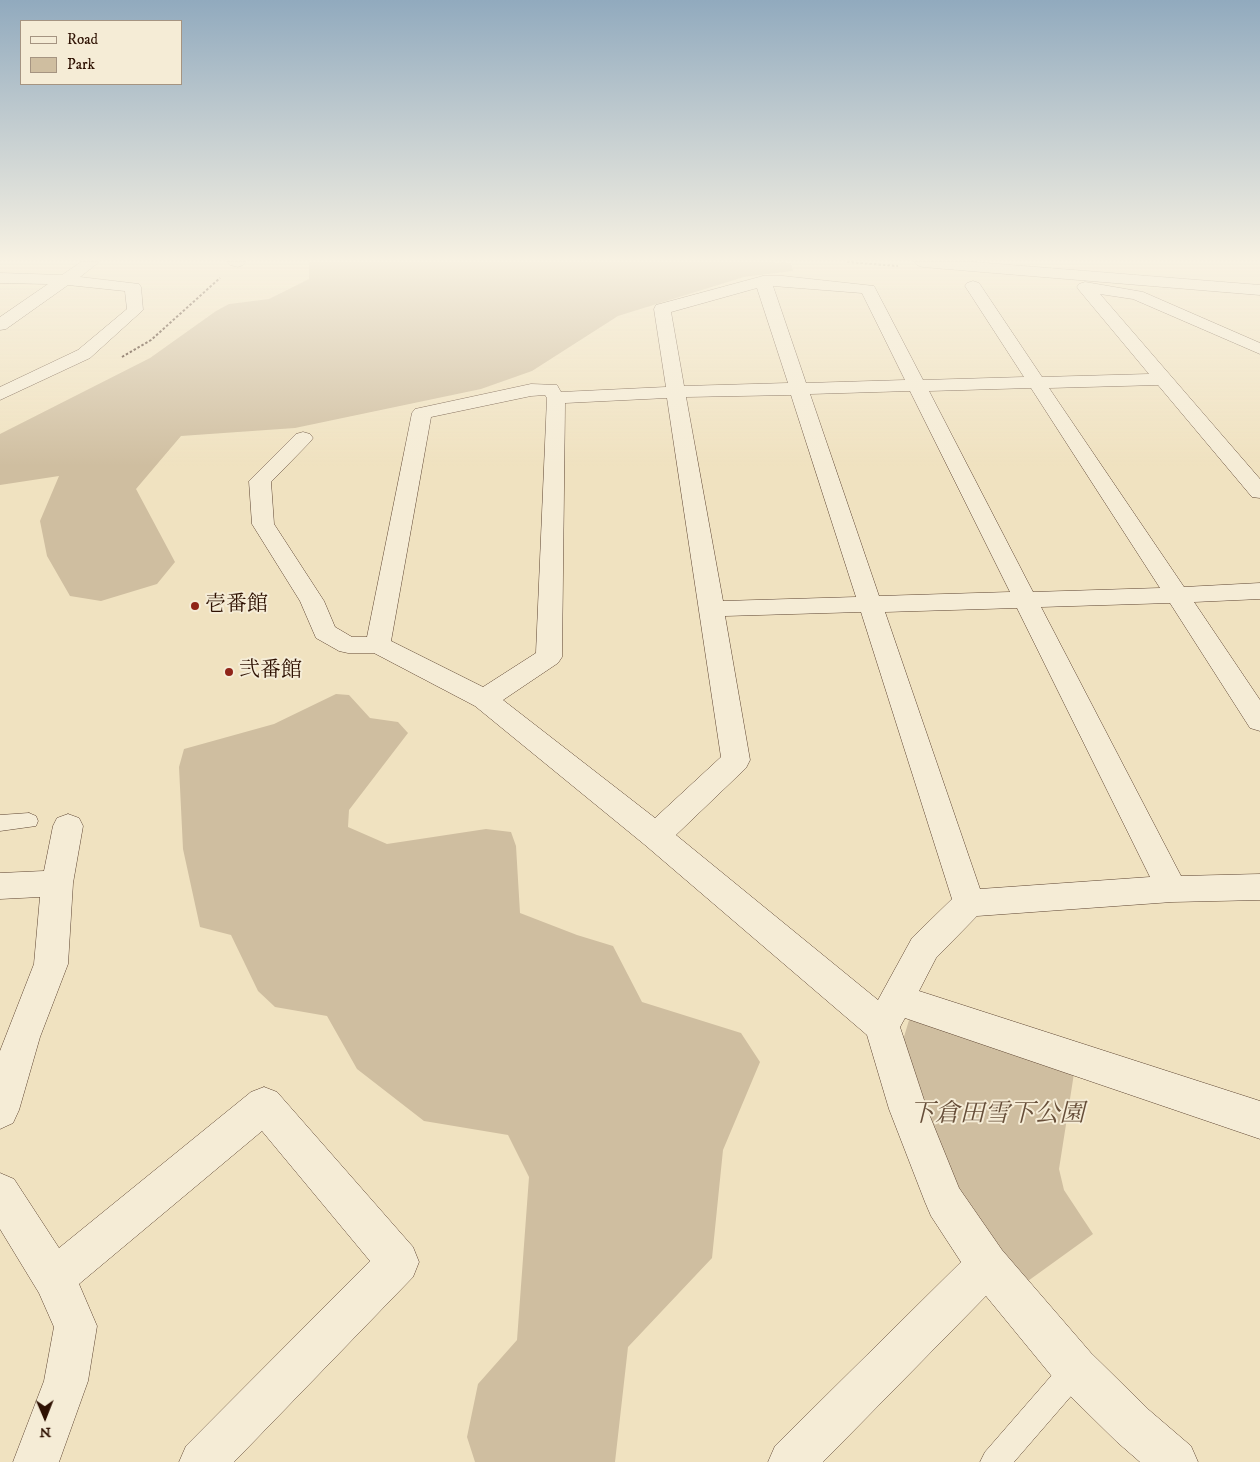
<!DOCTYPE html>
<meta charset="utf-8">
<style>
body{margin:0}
#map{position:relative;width:1260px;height:1462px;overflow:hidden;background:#f0e2c0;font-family:"IM FELL DW Pica",serif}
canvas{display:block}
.legend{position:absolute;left:20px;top:20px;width:162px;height:65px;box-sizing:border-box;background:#f5ecd6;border:1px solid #a59481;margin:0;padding:6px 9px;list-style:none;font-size:15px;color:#2e1102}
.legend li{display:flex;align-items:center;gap:10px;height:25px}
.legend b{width:25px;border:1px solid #a59481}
.north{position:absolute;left:20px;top:1392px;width:50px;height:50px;-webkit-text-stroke:4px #f5ecd6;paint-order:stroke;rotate:179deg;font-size:14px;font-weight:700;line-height:20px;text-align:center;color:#2e1102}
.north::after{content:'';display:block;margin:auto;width:18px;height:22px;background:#2e1102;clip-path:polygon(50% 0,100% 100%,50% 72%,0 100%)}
</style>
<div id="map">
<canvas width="1260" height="1462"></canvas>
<ul class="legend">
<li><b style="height:6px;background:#f5ecd6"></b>Road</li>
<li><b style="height:14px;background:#cfbea0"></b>Park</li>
</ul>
<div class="north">N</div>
</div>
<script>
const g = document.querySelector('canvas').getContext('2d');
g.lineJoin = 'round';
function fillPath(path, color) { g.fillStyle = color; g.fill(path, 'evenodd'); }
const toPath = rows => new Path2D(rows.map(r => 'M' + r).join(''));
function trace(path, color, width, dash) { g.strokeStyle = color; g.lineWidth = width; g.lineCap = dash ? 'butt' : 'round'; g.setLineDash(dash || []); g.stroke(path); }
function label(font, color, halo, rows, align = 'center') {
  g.font = font + ' "IM FELL DW Pica","Noto Serif JP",serif'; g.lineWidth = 4; g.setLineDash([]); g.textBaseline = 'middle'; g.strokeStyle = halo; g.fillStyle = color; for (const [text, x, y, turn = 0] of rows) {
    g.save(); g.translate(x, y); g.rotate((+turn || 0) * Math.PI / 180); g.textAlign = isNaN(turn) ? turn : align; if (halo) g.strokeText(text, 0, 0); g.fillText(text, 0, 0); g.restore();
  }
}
fillPath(toPath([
 [307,262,770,262,791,263,793,271,744,277,618,316,532,371,481,389,295,428,181,436,136,489,175,562,157,584,101,601,70,596,47,556,40,521,59,476,0,485,0,434,150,358,216,311,229,304,269,299,309,279,309,262],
 [336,694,349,695,370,718,398,722,408,733,349,810,348,827,387,844,486,829,511,832,516,846,520,913,577,935,613,946,642,1002,741,1033,760,1062,723,1150,712,1258,628,1347,615,1462,475,1462,467,1437,478,1384,517,1340,529,1177,508,1135,424,1121,357,1069,327,1016,275,1007,258,991,231,935,200,927,183,849,179,767,184,749,274,724],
 [910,1017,1075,1067,1059,1169,1064,1190,1093,1234,1021,1286,972,1222,900,1050]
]), '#cfbea0');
const service = toPath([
 [29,813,36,816,38,821,36,826,0,831,0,815,29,813],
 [1075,1356,1085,1360,1089,1370,1085,1380,1014,1462,980,1462,985,1452,1065,1360,1075,1356]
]);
const minor = toPath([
 [81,262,99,262,80,277,139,284,141,287,143,310,90,358,0,400,0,387,78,350,127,309,125,291,68,285,6,329,0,330,0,317,48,284,0,283,0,273,62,275,81,262],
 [227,262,246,262,243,265,238,267,230,265,227,262],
 [763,276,783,276,874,286,923,380,1024,377,965,286,967,283,973,281,979,283,1042,377,1149,374,1079,290,1077,287,1079,284,1085,282,1143,292,1260,343,1260,354,1133,299,1100,294,1260,479,1260,498,1252,497,1158,385,1049,388,1184,587,1260,583,1260,599,1194,602,1260,700,1260,731,1250,728,1170,603,1041,607,1181,876,1260,874,1260,900,1172,902,977,916,936,958,919,991,1260,1101,1260,1139,905,1018,900,1027,927,1109,959,1188,1002,1250,1091,1353,1149,1410,1191,1446,1198,1462,1140,1462,1117,1442,1059,1385,986,1296,823,1462,768,1462,775,1446,961,1262,931,1216,925,1202,889,1109,867,1035,645,845,475,706,374,653,348,653,339,651,316,638,300,601,252,524,249,481,296,434,303,432,310,434,313,438,310,442,271,482,274,524,324,601,335,627,352,637,367,637,412,413,415,409,531,384,557,385,561,392,666,387,654,309,656,305,763,276],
 [773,286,862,293,905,380,806,383,773,286],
 [757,288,788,383,684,386,671,312,757,288],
 [1031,388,1160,588,1033,592,929,391,1031,388],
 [910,391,1010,592,879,596,810,394,910,391],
 [545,395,547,398,536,653,483,687,391,641,431,417,531,396,545,395],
 [791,395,856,597,723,601,686,397,791,395],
 [667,398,721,757,655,818,503,700,558,663,562,657,565,403,667,398],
 [1017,608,1150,877,980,889,885,612,1017,608],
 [861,612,952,899,912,938,878,1000,676,835,746,768,750,760,725,616,861,612],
 [68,814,79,818,83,826,73,883,68,964,40,1037,19,1110,13,1123,0,1129,0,1051,34,964,40,897,0,899,0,873,44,871,53,826,57,818,68,814],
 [264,1087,277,1092,413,1247,419,1262,413,1277,234,1462,179,1462,186,1446,370,1261,262,1131,79,1284,97,1326,88,1381,59,1462,13,1462,44,1381,54,1327,39,1293,0,1229,0,1173,14,1179,59,1248,251,1092,264,1087]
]);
const tertiary = toPath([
 [914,262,974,262,1260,285,1260,295,922,267,917,265,914,262]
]);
trace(service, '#5e4532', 1);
trace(minor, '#5e4532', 1);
trace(tertiary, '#5e4532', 1);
trace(toPath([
 [847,262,898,266],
 [122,357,151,340,220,278]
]), '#2e1102', 2, [2.5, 2]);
fillPath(service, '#f5ecd6');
fillPath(minor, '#f5ecd6');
fillPath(tertiary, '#f5ecd6');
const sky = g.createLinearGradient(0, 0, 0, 466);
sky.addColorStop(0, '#91aabe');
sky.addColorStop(0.56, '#f8f2e3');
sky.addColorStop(1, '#f8f2e300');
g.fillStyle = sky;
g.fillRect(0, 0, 1260, 466);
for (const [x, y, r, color] of [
 [195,606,5,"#8f2418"],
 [229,672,5,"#8f2418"]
]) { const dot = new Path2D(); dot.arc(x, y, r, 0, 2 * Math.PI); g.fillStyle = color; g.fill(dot); trace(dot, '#f5ecd6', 2); }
label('21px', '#2e1102', '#f5ecd6', [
 ["壱番館",205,606],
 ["弐番館",239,672]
], 'left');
label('italic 25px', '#664e39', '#f5ecd6', [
 ["下倉田雪下公園",997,1116]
]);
</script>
